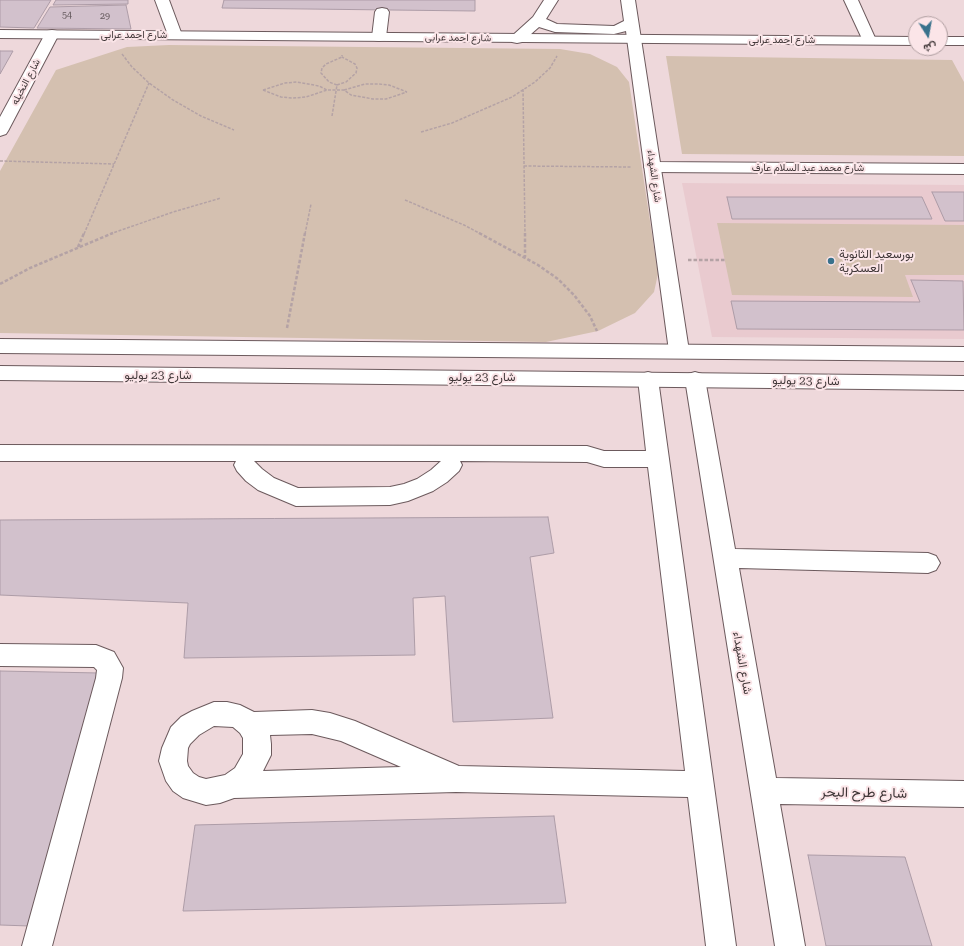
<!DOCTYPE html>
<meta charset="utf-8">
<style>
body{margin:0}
#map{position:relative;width:964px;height:946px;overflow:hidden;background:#eed8db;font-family:"Roboto Serif",Vazirmatn,serif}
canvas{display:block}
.north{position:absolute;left:908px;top:16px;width:40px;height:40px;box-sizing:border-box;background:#fbe5e8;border:1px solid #b09fa1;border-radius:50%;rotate:169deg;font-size:11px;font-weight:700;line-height:16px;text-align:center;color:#3f3637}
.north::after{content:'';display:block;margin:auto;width:14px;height:18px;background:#39728c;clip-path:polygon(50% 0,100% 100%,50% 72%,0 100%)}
</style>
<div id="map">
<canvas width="964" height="946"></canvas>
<div class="north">ش</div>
</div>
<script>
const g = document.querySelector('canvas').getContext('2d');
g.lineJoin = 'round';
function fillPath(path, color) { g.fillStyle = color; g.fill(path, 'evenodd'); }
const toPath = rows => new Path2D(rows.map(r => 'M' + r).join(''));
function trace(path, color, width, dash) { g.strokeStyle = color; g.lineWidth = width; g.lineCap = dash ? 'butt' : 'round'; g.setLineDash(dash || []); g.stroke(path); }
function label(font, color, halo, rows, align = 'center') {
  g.font = font + ' "Roboto Serif",Vazirmatn,serif'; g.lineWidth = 4; g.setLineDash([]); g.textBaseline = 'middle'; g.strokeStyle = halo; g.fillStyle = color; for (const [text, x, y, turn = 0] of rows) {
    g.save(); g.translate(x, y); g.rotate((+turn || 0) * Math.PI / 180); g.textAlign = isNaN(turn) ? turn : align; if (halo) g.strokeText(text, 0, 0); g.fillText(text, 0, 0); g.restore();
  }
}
fillPath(toPath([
 [682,183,964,185,964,339,712,337]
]), '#e9cacf');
fillPath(toPath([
 [169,45,560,49,590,54,617,67,629,82,658,274,654,292,635,313,598,331,546,342,0,333,0,171,56,70,127,47],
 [666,56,952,60,964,82,964,156,682,154],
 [717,223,964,225,964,275,905,275,913,297,732,295]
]), '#d4c0b0');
const building = toPath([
 [0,0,51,0,34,28,0,27,0,0],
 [56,0,128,0,128,4,53,5,56,0],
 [224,0,475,0,475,11,222,8,224,0],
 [126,5,131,29,37,28,50,7,126,5],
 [0,51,13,51,0,74,0,51],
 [932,192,964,192,964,221,945,221,932,192],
 [727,197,922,197,932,219,732,219,727,197],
 [911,280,963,281,964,330,737,329,731,301,920,302,911,280],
 [548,517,554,553,530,557,553,718,453,722,445,596,413,598,415,655,184,658,188,603,0,595,0,520,548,517],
 [0,671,99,673,30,926,0,925,0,671],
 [554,816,566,903,183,911,195,825,554,816],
 [808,855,905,857,932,946,826,946,808,855]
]);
fillPath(building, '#d2c1cc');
trace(building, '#ad9ca7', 1);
const minor = toPath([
 [155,0,169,0,182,35,180,38,175,39,170,38,168,35,155,0],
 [844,0,858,0,876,40,874,43,869,44,864,43,844,0],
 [382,8,387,9,389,12,386,37,384,40,379,41,374,40,372,37,375,12,377,9,382,8],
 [52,30,57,31,59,34,8,131,6,134,0,136,0,117,45,34,47,31,52,30],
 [652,162,964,164,964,174,652,172,646,170,644,167,646,164,652,162],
 [648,372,655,374,658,379,736,946,706,946,688,797,456,792,234,798,220,803,206,805,183,798,173,791,166,781,159,761,162,748,171,727,181,717,192,711,214,702,227,702,240,705,254,712,312,710,330,713,355,721,459,766,685,771,648,467,604,467,587,462,460,461,462,465,459,471,447,482,433,491,408,501,390,505,296,506,258,490,246,481,237,471,234,465,236,461,0,461,0,445,587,446,604,451,646,451,638,379,641,374,648,372],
 [254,461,441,461,431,470,417,479,404,484,390,487,298,488,274,478,262,469,254,461],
 [214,726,233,727,240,733,243,738,243,754,235,768,225,775,206,779,199,777,193,773,188,766,187,761,188,748,190,744,199,735,214,726],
 [312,734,341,741,401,767,263,771,271,755,271,744,270,735,312,734],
 [695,372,702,374,705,379,735,549,928,553,936,556,940,563,936,570,928,573,739,568,776,778,964,781,964,807,780,804,805,946,775,946,685,379,688,374,695,372],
 [0,644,96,645,114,652,123,668,122,678,52,946,22,946,96,678,97,670,94,667,0,666,0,644]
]);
const major = toPath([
 [0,30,916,37,916,45,0,38,0,30],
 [940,37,964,37,964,45,940,45,940,37],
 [0,339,964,347,964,361,0,353,0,339],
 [0,366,964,376,964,390,0,380,0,366]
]);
const highway = toPath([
 [544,0,558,0,546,19,557,24,614,26,624,21,621,0,635,0,689,351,686,356,679,358,672,356,669,351,626,31,614,34,555,32,539,27,522,42,517,43,512,42,510,39,512,36,533,17,544,0]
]);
trace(minor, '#6c5a5d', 2);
trace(major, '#6c5a5d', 2);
trace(highway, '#6c5a5d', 2);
trace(toPath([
 [122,54,132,67,149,83,173,100,201,116,234,130],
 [337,85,346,82,356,73,357,68,355,64,342,57],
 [523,89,525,234],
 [263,90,281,97,293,98,306,97,327,90,344,90,351,95,373,99,386,99,407,92],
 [263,90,285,83,297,82,319,86,327,90],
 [344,90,365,84,378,84,389,85,407,92],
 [332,116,337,85,329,82,321,73,322,68,326,64,342,57,342,55],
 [421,132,452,123,512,97,535,82,550,68,557,56],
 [0,161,114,164],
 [524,166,631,167],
 [405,200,464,225,481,234],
 [84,234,149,83],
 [110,234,173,212,221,198],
 [305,234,311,204]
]), '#b4a2a5', 1.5, [3, 1.5]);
trace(toPath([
 [479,233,538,265,558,279,574,295,590,316,597,331],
 [525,233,525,257],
 [78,247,84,233],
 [688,260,725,260],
 [0,284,30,268,113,233],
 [287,328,305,233]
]), '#b4a2a5', 2.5, [3.5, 2]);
fillPath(minor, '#fff');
fillPath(major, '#fff');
fillPath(highway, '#fff');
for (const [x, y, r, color] of [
 [831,261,4,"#39728c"]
]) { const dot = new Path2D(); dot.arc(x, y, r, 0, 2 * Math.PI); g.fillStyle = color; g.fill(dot); trace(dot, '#fbe5e8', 1.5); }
label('9px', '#64595c', null, [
 ["54",67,15],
 ["29",105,16]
]);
label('10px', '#3f3637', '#fbe5e8', [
 ["شارع احمد عرابى",134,35],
 ["شارع احمد عرابى",458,38,1],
 ["شارع احمد عرابى",782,40],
 ["شارع النخيله",26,82,-62],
 ["شارع محمد عبد السلام عارف",808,168],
 ["شارع الشهداء",654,176,82]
]);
label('12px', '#3f3637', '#fbe5e8', [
 ["بورسعيد الثانوية",839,254],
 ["العسكرية",839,268]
], 'left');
label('12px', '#3f3637', '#fbe5e8', [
 ["شارع 23 يوليو",158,375],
 ["شارع 23 يوليو",482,377],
 ["شارع 23 يوليو",806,381,1],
 ["شارع الشهداء",742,663,80]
]);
label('14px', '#3f3637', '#fbe5e8', [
 ["شارع طرح البحر",864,793,1]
]);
</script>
